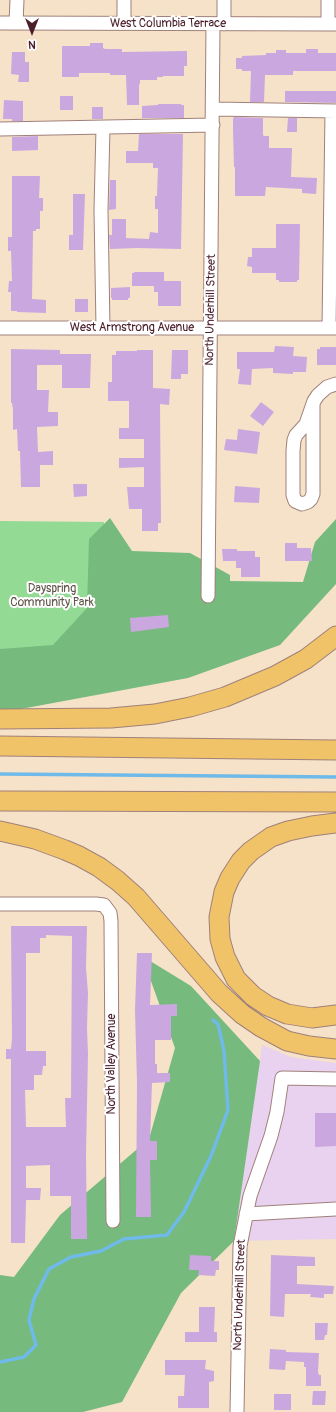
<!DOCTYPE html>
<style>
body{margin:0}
#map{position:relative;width:336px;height:1412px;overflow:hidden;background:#f5e2c9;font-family:Pangolin,sans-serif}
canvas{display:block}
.north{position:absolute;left:12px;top:12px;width:40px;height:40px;-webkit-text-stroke:3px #fff;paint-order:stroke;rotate:180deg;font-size:11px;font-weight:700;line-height:16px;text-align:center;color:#4a1f2b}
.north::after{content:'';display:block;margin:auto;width:14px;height:18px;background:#4a1f2b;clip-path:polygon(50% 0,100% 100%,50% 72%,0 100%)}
</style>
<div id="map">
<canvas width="336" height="1412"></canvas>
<div class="north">N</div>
</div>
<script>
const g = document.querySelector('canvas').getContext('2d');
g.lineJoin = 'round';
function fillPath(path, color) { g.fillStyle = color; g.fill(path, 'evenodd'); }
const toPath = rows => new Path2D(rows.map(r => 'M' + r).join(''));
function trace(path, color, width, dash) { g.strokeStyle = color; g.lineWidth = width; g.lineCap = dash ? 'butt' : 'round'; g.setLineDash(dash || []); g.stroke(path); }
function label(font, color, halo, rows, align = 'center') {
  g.font = font + ' Pangolin,sans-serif'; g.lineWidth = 4; g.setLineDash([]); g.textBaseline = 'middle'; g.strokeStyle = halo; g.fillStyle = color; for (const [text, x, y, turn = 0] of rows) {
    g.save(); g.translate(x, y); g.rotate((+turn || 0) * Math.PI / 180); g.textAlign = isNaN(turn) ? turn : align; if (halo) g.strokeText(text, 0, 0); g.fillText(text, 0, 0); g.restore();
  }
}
fillPath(toPath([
 [262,1045,291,1057,336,1063,336,1239,234,1241]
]), '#e8d2ef');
fillPath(toPath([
 [0,521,104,522,104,671,0,689]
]), '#93da94');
fillPath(toPath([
 [110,518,132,551,190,553,230,575,230,581,303,582,315,542,336,519,336,584,280,645,188,678,10,711,0,711,0,649,53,645,87,608,89,539],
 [142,956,191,986,260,1061,234,1241,181,1293,122,1402,83,1412,0,1412,0,1275,14,1277,60,1215,149,1139,175,1048]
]), '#76ba7e');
trace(toPath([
 [0,774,336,777],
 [0,1362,24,1357,36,1345,29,1320,34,1299,49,1269,71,1257,101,1251,124,1239,167,1235,184,1212,211,1156,228,1110,224,1051,218,1024,213,1020]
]), '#6fbae8', 3.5);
fillPath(toPath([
 [90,43,103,43,103,48,105,49,122,49,122,52,187,51,187,66,184,66,184,76,163,76,163,77,157,77,157,80,140,80,140,84,139,84,139,105,127,105,126,75,110,75,110,73,79,73,79,77,62,77,62,46,90,46],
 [306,49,318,49,318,53,336,53,336,71,293,71,293,75,265,75,264,102,250,102,251,71,242,71,242,69,236,69,236,58,242,58,242,56,266,55,266,53,276,53,276,50,286,50,286,53,306,53],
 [12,52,25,52,25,62,29,62,29,82,18,82,19,75,11,74],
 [285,91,336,91,336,103,285,102],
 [60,96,73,96,73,110,60,110],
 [4,100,23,101,23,121,12,121,12,119,3,119],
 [158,104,181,104,181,105,184,105,184,118,142,118,142,106,158,105],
 [92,107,103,107,103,119,92,119],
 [234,117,263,118,263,135,264,136,269,136,269,148,292,148,291,177,317,178,316,194,302,193,302,189,266,187,265,196,235,196,235,167,234,167,233,130,233,119],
 [288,118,297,118,297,132,287,132],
 [139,134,183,134,181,249,137,248,110,249,109,235,112,235,112,219,126,219,126,238,149,239,150,232,158,233,158,209,155,209,155,196,157,196,158,168,153,168,153,163,126,163,126,151,138,151],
 [38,136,38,150,12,151,12,137],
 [12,176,40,176,39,198,43,198,43,211,40,211,40,229,36,229,36,231,33,231,32,299,46,300,46,313,17,312,17,311,11,311,11,292,8,292,9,281,12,281,11,251,8,251,8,237,12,237],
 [110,180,116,180,116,209,109,210],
 [73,194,85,194,83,250,69,250,69,235,73,235],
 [276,224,300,224,299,280,297,280,297,282,279,282,279,280,276,280,276,273,252,273,252,267,247,266,248,257,252,257,252,248,276,248],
 [134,272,164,272,164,281,181,281,181,306,158,306,158,292,154,292,154,286,132,286,132,273,134,273],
 [130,287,130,298,128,298,128,300,112,300,112,298,111,298,111,288],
 [75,299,88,299,88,312,75,312],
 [275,346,294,347,293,356,307,357,306,372,293,372,293,374,273,373,273,368,252,369,251,385,238,384,240,369,237,369,237,352,274,352],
 [320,347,336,347,336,365,317,365,317,349,320,349],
 [11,349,60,350,60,354,91,354,90,388,62,388,62,365,37,365,37,390,49,390,48,412,58,412,58,426,37,427,38,452,53,451,53,465,40,465,40,487,21,487,20,451,18,451,17,429,13,430,13,410,12,403,11,403],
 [137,350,153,350,153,388,170,389,169,405,160,404,161,523,158,523,158,531,142,531,142,509,129,509,127,487,144,487,144,467,119,468,119,458,144,458,144,439,119,439,119,428,129,428,129,401,108,401,108,382,112,382,112,355,116,355,116,351,137,351],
 [172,350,188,350,188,374,181,374,181,379,171,379],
 [261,402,274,412,263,426,250,416],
 [238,429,260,432,257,454,224,450,226,439,237,440],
 [73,484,87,484,87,496,74,497],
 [235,486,260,488,259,503,234,502],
 [285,543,297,543,297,548,311,548,312,561,285,561],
 [222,549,237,549,237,551,255,551,255,557,260,557,260,577,241,577,241,568,236,568,236,561,223,561],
 [168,615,169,627,131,632,130,618],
 [11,926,87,926,86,968,88,993,87,1028,88,1054,86,1155,87,1239,71,1239,71,1196,50,1196,50,1165,26,1166,26,1188,41,1188,40,1200,26,1200,25,1243,11,1243,11,1059,6,1059,6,1049,11,1049,12,1038],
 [46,935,72,936,71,1098,65,1098,66,1127,26,1127,25,1090,34,1090,34,1075,42,1075,43,1066,46,1066,46,1051,26,1051,26,953,40,953,40,938,46,938],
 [137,953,152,953,150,1005,177,1004,177,1016,171,1016,171,1040,155,1040,155,1064,157,1064,157,1073,170,1073,170,1082,152,1083,150,1141,157,1141,157,1160,150,1160,151,1217,136,1217,137,1083,135,1010],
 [315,1113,336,1113,336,1146,315,1147],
 [190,1255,211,1256,211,1261,219,1261,219,1270,216,1270,215,1276,198,1275,199,1270,189,1270],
 [271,1255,315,1257,315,1266,297,1266,297,1284,334,1286,333,1294,324,1294,324,1298,310,1297,311,1294,285,1294,284,1317,270,1316],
 [199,1307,215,1307,214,1332,217,1332,217,1342,185,1342,185,1332,199,1332],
 [315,1323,328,1323,327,1335,325,1335,324,1340,315,1340],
 [270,1349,286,1350,286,1352,319,1353,318,1372,319,1375,321,1375,321,1386,306,1386,306,1367,304,1367,304,1362,286,1361,285,1370,269,1369],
 [165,1360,206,1360,205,1369,214,1371,214,1381,209,1382,209,1408,178,1408,178,1396,184,1396,185,1375,165,1375],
 [313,1391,326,1391,325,1405,312,1405],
 [274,1394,291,1394,291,1410,274,1410]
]), '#cba7df');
const minor = toPath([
 [0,23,336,24],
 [16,23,17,0],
 [124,23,124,0],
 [224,24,224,0],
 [328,24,328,0],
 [213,109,336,111],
 [103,128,101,210,103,328],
 [0,129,213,125],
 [0,328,336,328],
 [329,328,332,111],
 [313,405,313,494,311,499,308,502,302,504,295,501,293,495,293,451,294,440,296,435,306,424,314,401,318,395,327,387,336,384],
 [208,596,213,24],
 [0,904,96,904,104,905,110,913,111,921,113,1221],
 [246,1214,336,1209],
 [237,1412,240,1246,250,1196,271,1136,277,1112,282,1078,336,1079]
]);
const highway = toPath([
 [0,719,111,718,155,714,190,707,225,697,275,676,306,659,336,636],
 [0,746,336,750],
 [0,801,336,802],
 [336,823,312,826,288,831,271,837,251,851,241,861,230,878,224,892,219,917,220,939,225,957,236,979,253,996,268,1006,287,1014,312,1018,336,1015],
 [0,831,35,839,65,850,79,856,99,867,118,881,136,897,219,993,242,1014,261,1027,287,1041,309,1046,336,1049]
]);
trace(minor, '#a0807a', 15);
trace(highway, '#a0807a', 21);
trace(minor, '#fff', 13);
trace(highway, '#f0c369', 19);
label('12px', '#4a1f2b', '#fff', [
 ["West Columbia Terrace",168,24],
 ["North Underhill Street",211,310,-89],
 ["West Armstrong Avenue",132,328],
 ["North Valley Avenue",112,1064,-90],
 ["North Underhill Street",240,1295,-88]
]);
label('12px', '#60574a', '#fff', [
 ["Dayspring",52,589],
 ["Community Park",52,603]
]);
</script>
